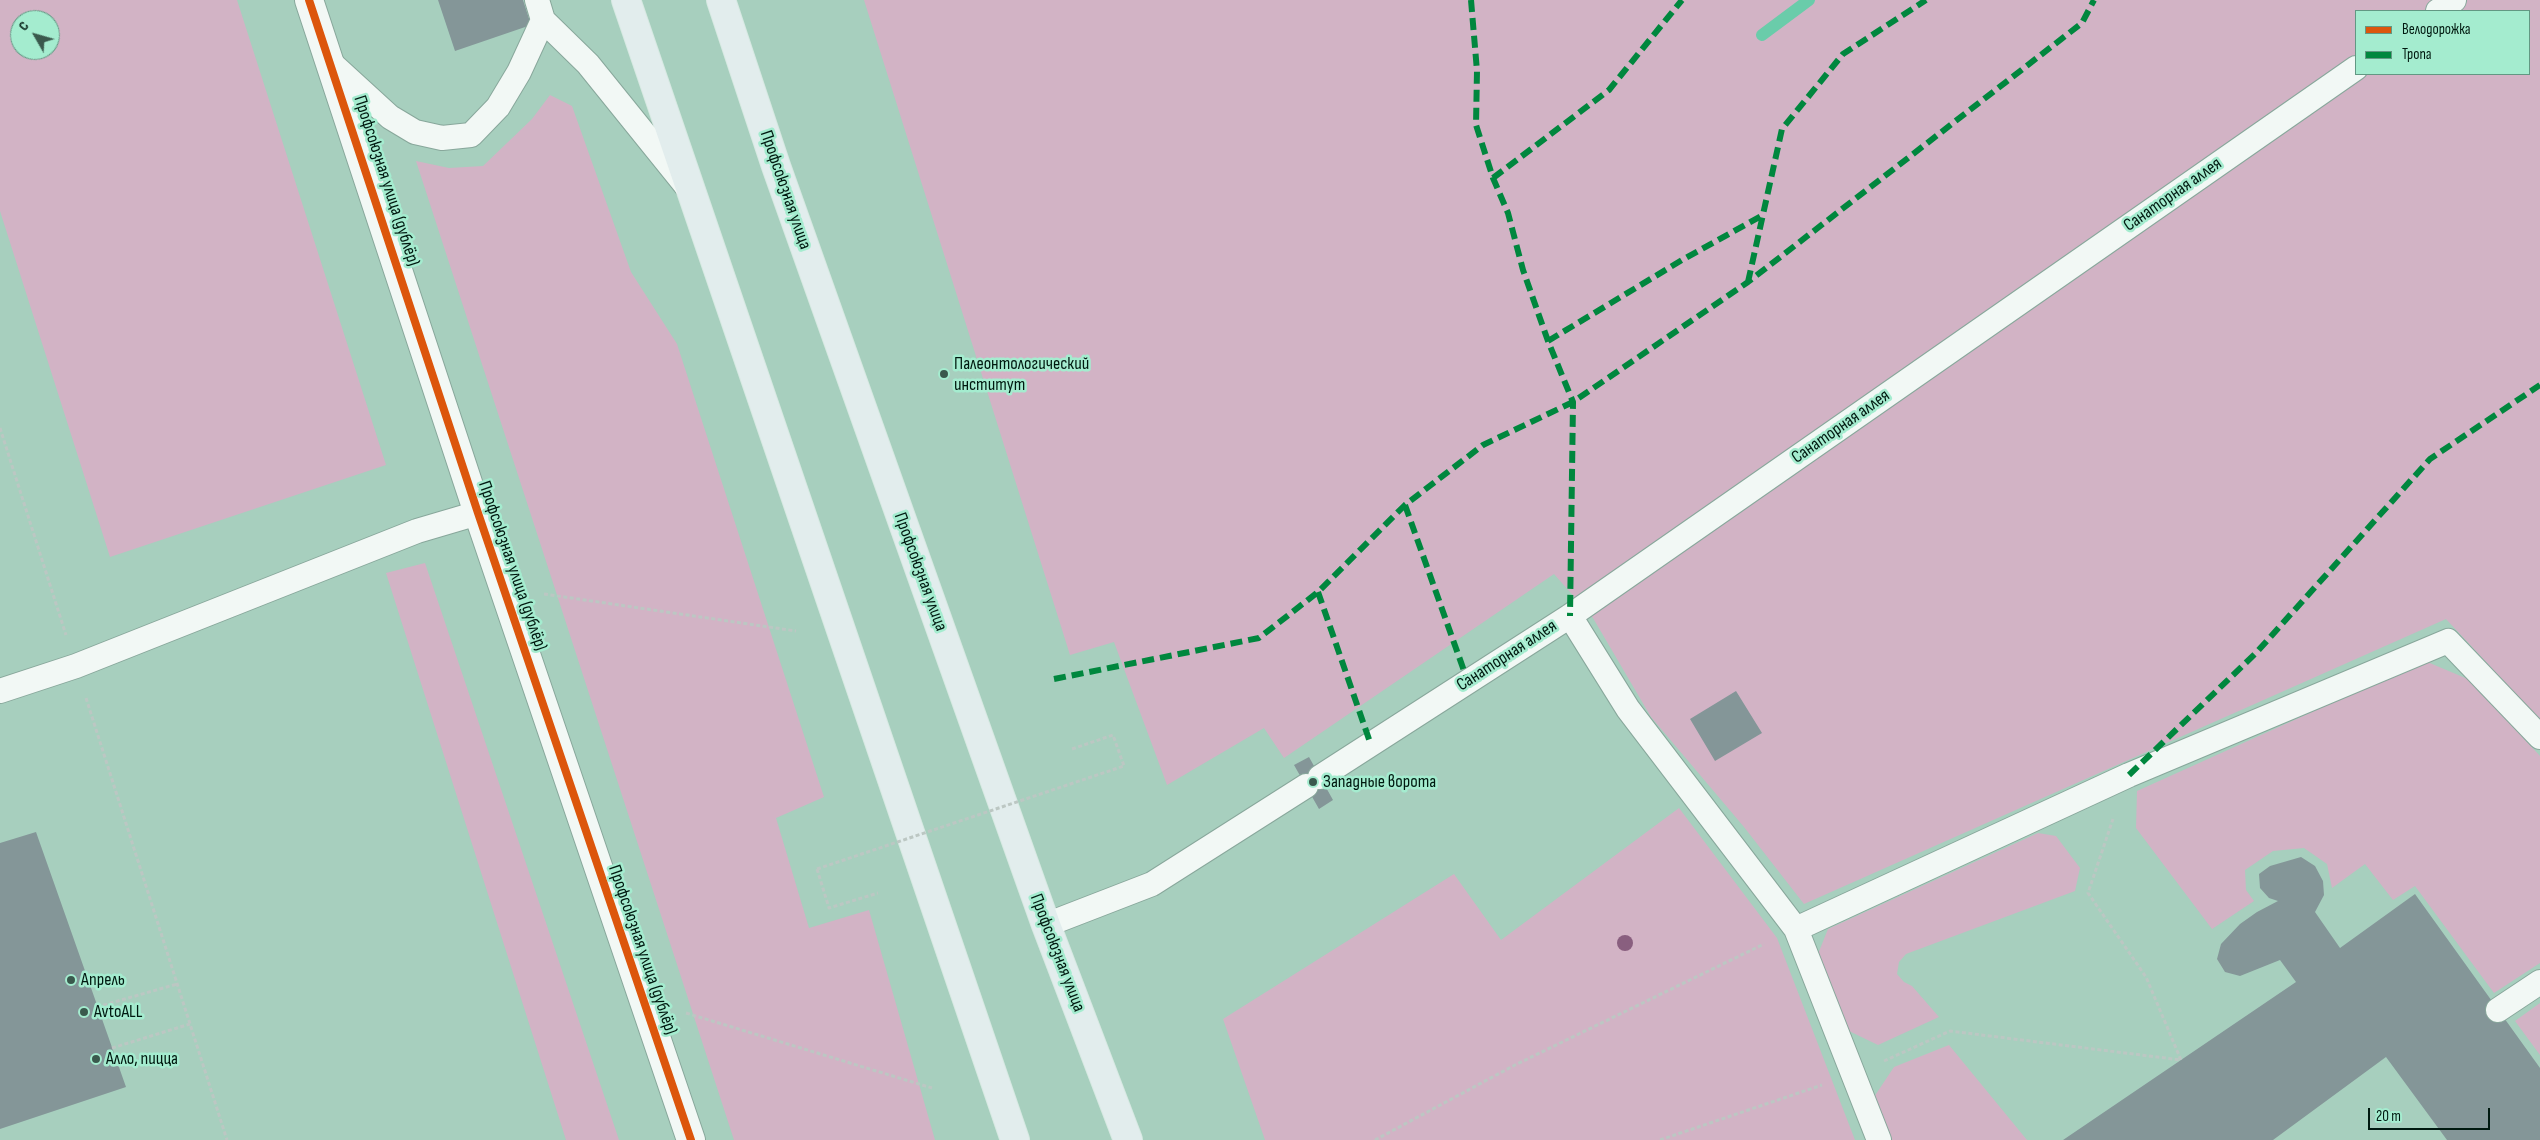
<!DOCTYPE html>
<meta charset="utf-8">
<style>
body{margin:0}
#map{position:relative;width:2540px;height:1140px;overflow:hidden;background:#a7cfbe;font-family:"Sofia Sans Condensed",sans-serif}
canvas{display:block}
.legend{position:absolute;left:2355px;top:10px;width:175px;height:65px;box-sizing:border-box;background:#a4eccf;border:1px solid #629883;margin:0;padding:6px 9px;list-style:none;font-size:15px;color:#001910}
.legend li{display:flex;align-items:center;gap:10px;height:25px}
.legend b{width:25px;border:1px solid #629883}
.north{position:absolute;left:10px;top:10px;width:50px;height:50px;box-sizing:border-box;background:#a4eccf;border:1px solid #629883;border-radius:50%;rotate:308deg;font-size:14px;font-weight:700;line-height:20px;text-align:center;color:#001910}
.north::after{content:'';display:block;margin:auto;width:18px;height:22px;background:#3a594d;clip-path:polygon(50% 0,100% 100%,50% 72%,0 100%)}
.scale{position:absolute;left:2368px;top:1108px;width:122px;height:22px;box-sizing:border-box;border:2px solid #001910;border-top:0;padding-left:6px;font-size:15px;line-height:18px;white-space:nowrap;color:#001910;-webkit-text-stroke:4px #a4eccf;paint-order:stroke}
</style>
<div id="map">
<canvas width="2540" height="1140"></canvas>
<ul class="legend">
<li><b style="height:6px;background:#dc560c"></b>Велодорожка</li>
<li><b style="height:6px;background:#00873e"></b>Тропа</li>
</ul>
<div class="north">С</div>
<div class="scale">20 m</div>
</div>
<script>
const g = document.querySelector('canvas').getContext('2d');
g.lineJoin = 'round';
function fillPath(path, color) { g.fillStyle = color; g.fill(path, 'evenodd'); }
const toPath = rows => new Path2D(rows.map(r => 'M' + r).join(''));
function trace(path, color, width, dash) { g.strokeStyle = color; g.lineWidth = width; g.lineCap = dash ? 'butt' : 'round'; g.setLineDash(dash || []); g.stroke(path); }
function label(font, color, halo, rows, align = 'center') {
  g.font = font + ' "Sofia Sans Condensed",sans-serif'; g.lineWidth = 5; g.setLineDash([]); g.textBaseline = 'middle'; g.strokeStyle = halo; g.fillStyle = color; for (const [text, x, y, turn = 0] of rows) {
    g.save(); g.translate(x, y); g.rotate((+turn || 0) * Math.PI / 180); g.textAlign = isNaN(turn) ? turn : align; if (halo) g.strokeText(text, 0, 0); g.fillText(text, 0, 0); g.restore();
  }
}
fillPath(toPath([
 [0,0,237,0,386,465,110,557,0,211],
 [20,20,50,20,50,50,20,50],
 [864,0,2540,0,2540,720,2446,619,1804,904,1744,827,1651,717,1593,618,1554,574,1284,758,1264,728,1167,785,1114,642,1070,655],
 [2356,11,2529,11,2529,74,2356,74],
 [550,95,572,106,631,272,677,344,824,797,776,818,809,928,869,910,935,1140,734,1140,416,161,449,168,483,166,532,119],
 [425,563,619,1140,566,1140,386,573],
 [2425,661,2470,680,2540,756,2540,963,2494,993,2415,886,2393,900,2365,864,2332,888,2327,864,2304,848,2273,851,2245,870,2246,890,2254,901,2212,929,2136,828,2137,791],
 [1679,808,1777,938,1855,1140,1265,1140,1223,1019,1454,874,1501,940],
 [2038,833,2056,836,2080,868,2075,891,1906,954,1899,962,1897,974,1904,982,1912,986,1939,1017,1878,1045,1849,1031,1816,959,1828,929],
 [2540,1003,2540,1055,2515,1021],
 [1949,1045,2027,1140,1890,1140,1874,1097,1894,1067]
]), '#d2b3c5');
trace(toPath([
 [1762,35,1809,0]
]), '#6accaa', 12);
fillPath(toPath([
 [438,0,523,0,531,25,455,51],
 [1736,691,1762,733,1715,761,1690,719],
 [1309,757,1333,800,1319,809,1294,765],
 [36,832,126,1087,0,1129,0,843],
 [2301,857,2315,866,2323,881,2324,895,2315,912,2340,948,2415,894,2540,1068,2540,1140,2447,1140,2386,1057,2273,1140,2063,1140,2296,982,2280,960,2240,976,2225,972,2217,959,2221,944,2240,924,2257,912,2278,901,2269,898,2260,888,2259,874,2270,866]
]), '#849698');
const lane = toPath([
 [537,0,543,20,588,64,688,188],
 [2438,11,2454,0],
 [331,63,390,117,415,132,442,138,471,135,498,107,519,72,543,20],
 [1570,616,1628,709,1796,929,2129,775,2448,641,2540,737],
 [0,691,76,666,417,531,478,513],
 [1320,777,1570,616,2356,68],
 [1046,925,1152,884,1306,786],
 [1796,929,1879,1140],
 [2498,1010,2540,982]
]);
const secondary = toPath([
 [309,0,478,513,691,1140]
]);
const primary = toPath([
 [626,0,1015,1140],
 [721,0,776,166,1046,925,1128,1140]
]);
trace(lane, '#88a79b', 26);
trace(secondary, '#88a79b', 30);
trace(primary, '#d7e9e2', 30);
trace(toPath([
 [0,428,66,635],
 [544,594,796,631],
 [86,698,227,1140],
 [1072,749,1113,735,1124,766],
 [817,869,829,908,878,893],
 [97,1007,177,984],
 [686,1013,932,1088],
 [112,1048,190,1024],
 [1884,1061,1950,1031,2181,1060,2146,977,2088,893,2113,819],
 [1375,1140,1515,1065,1764,944],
 [1660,1140,1822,1085]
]), '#bcc7c3', 3, [4, 2.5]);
trace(lane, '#f2f8f5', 24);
trace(secondary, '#f2f8f5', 28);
trace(primary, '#e2eded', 28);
trace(toPath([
 [817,869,1124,766]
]), '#bcc7c3', 3, [4, 2.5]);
trace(toPath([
 [1471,0,1477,71,1476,125,1493,178,1508,213,1523,270,1548,341,1573,402,1570,616],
 [1493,178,1609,90,1682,0],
 [1748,282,1782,129,1843,54,1926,0],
 [1548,341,1682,260,1763,215],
 [1405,505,1468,682],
 [1318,592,1371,745],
 [1054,679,1259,638,1318,592,1405,505,1483,445,1573,402,1748,282,2082,23,2094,0],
 [2129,775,2256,653,2430,459,2540,385]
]), '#00873e', 6, [12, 6]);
trace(toPath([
 [309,0,478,513,691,1140]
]), '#dc560c', 8);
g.fillStyle = '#895f7f';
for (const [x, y] of [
 [1625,943]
]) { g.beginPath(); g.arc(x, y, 8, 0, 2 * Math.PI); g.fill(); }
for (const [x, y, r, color] of [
 [944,374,5,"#3a594d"],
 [1313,782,5,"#3a594d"],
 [71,980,5,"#3a594d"],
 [84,1012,5,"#3a594d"],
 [96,1059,5,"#3a594d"]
]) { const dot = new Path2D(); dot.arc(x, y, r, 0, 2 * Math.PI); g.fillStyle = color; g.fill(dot); trace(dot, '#a4eccf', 2); }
label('18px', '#001910', '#a4eccf', [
 ["Профсоюзная улица (дублёр)",386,181,72],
 ["Профсоюзная улица",785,190,71],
 ["Санаторная аллея",2173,195,-35],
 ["Санаторная аллея",1841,427,-35],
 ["Профсоюзная улица (дублёр)",512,566,71],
 ["Профсоюзная улица",920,572,70],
 ["Санаторная аллея",1507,656,-33],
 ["Профсоюзная улица (дублёр)",642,950,71],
 ["Профсоюзная улица",1057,953,69]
]);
label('18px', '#001910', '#a4eccf', [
 ["Палеонтологический",954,364],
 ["институт",954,385],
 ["Западные ворота",1323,782],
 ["Апрель",81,980],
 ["AvtoALL",94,1012],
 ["Алло, пицца",106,1059]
], 'left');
</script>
